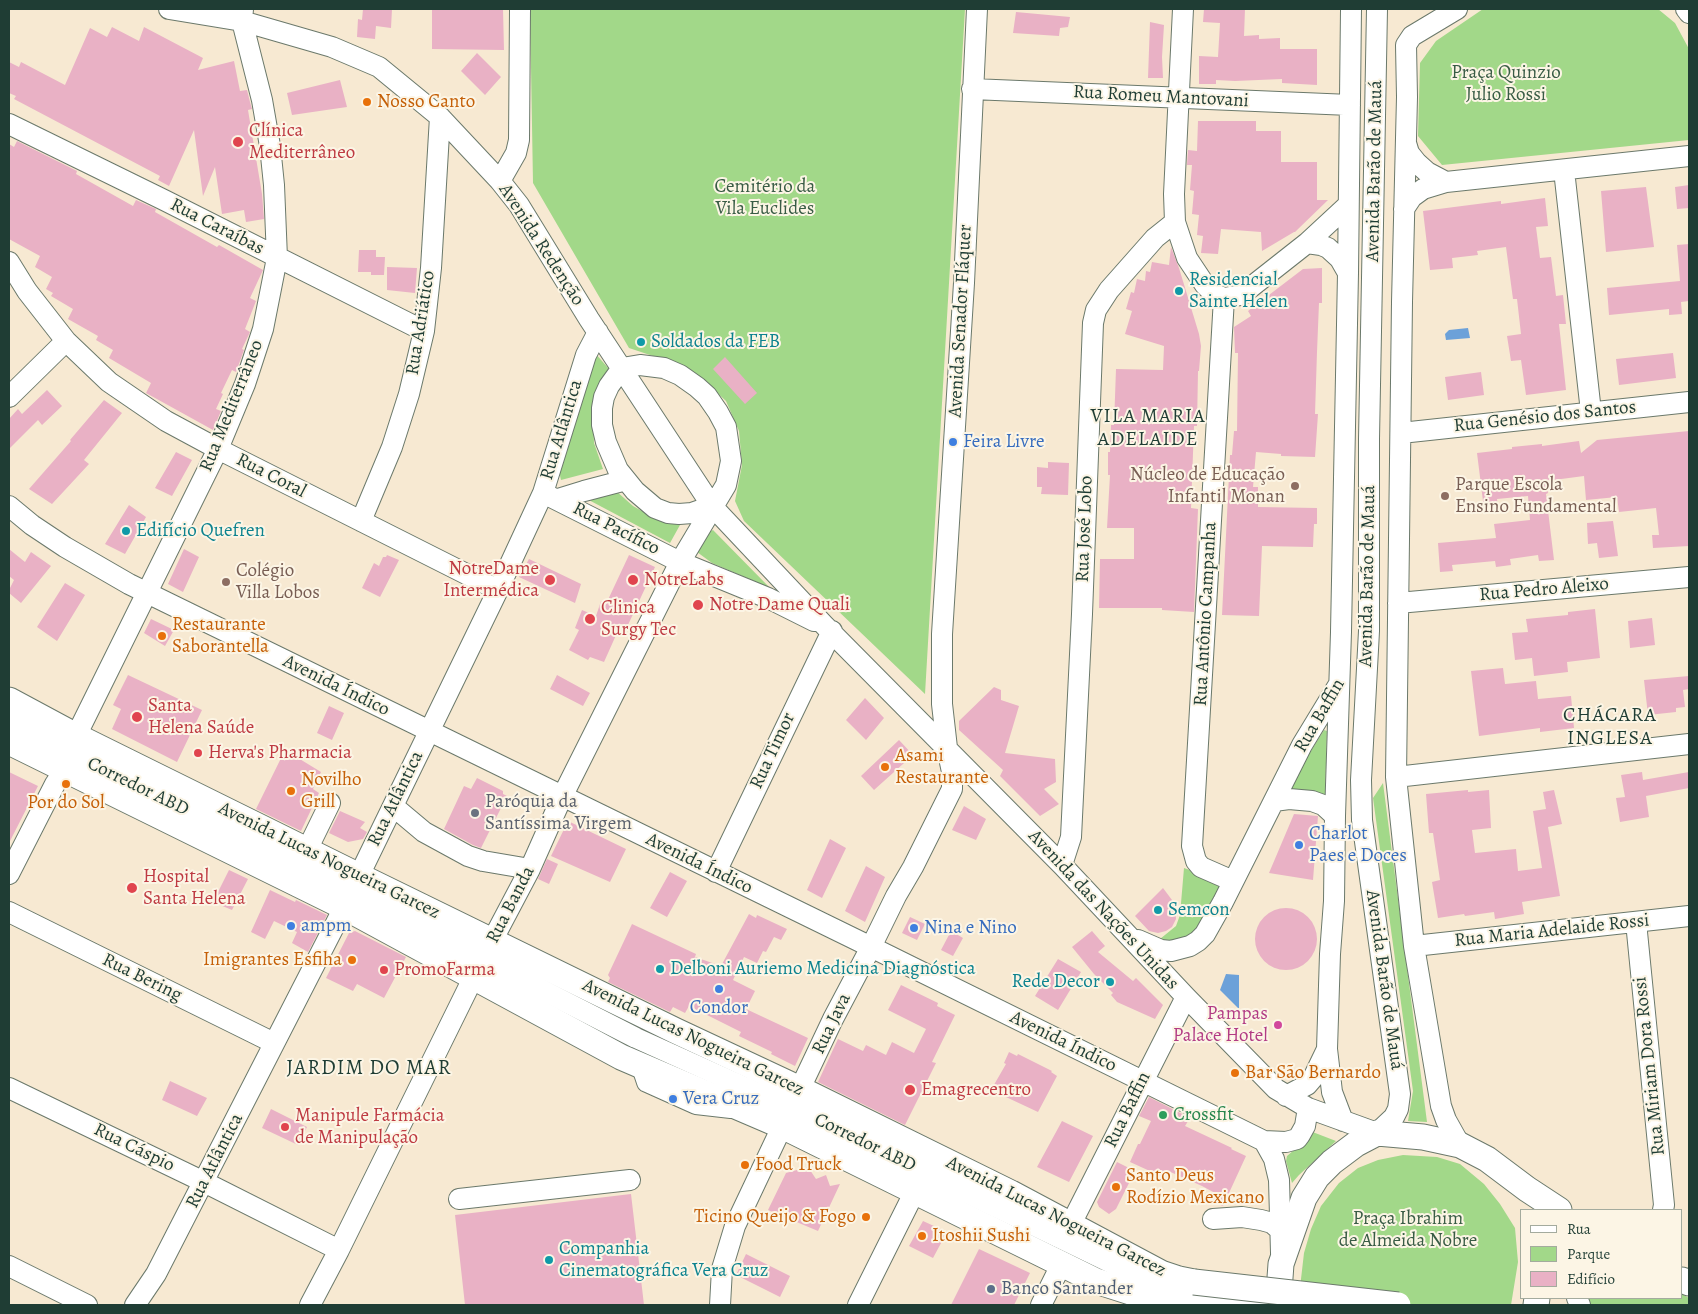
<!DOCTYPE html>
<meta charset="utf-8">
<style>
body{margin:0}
#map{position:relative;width:1698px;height:1314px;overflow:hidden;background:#f7e9d2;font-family:Alegreya,serif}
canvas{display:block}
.frame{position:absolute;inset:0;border:10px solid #1f3d34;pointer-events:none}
.legend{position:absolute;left:1520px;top:1209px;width:162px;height:90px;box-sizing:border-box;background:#fcf5e5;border:1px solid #a4ab9e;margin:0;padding:6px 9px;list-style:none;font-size:15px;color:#1f3d34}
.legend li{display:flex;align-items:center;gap:10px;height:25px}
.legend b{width:25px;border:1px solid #a4ab9e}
</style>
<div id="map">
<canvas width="1698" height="1314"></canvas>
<div class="frame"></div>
<ul class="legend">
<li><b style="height:6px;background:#fff"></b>Rua</li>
<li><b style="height:14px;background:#a2d889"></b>Parque</li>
<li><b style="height:14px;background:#e9b1c5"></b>Edifício</li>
</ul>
</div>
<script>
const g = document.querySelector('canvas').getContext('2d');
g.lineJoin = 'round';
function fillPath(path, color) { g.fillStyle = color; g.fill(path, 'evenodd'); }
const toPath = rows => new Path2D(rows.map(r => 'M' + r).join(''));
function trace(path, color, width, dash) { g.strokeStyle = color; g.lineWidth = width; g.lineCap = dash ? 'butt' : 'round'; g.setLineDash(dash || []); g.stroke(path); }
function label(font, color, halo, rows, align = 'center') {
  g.font = font + ' Alegreya,serif'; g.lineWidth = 4; g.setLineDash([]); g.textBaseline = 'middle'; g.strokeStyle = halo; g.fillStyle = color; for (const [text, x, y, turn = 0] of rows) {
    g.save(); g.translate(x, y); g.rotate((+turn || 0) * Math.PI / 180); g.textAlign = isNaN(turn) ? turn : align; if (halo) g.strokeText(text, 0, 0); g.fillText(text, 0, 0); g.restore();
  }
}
fillPath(toPath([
 [530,9,965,9,925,694,744,521,735,501,742,465,739,431,726,401,702,379,668,361,629,348,533,183],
 [1483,9,1658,9,1675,23,1689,49,1689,140,1442,165,1418,136,1420,63,1436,41],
 [595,353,609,369,593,414,594,443,603,469,561,480,559,471],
 [615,490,633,506,656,519,680,525,670,543,585,498],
 [713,530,770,588,712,563,697,552,704,535],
 [1324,730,1327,731,1325,796,1285,793],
 [1383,783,1427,1122,1408,1121,1413,1091,1373,798],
 [1184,868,1230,884,1211,919,1176,947,1160,939,1176,926,1180,915],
 [1310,1131,1336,1141,1299,1175,1292,1183,1286,1161,1287,1156,1307,1139],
 [1403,1155,1437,1157,1460,1164,1484,1184,1500,1204,1515,1228,1518,1262,1511,1305,1298,1305,1304,1253,1311,1229,1321,1206,1339,1183,1358,1168,1378,1160],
 [1682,1294,1689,1298,1689,1305,1588,1305,1585,1298,1682,1298]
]), '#a2d889');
fillPath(toPath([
 [1468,328,1470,338,1446,340,1445,334,1449,330],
 [1226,974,1239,975,1239,1009,1220,990]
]), '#6ca1d9');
fillPath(toPath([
 [363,9,392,9,391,28,376,26,375,39,357,37,358,19,362,20],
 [432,9,503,9,504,50,432,49],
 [1204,9,1245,9,1244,36,1259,35,1259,39,1280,38,1280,49,1317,49,1317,85,1282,83,1282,79,1235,81,1216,80,1216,84,1199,84,1199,56,1218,57,1220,23,1203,22],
 [1016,12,1070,17,1068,27,1060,28,1059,36,1013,33],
 [1150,22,1164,25,1162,57,1163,78,1148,78],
 [112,27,139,41,144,27,203,58,198,70,234,61,240,91,247,90,250,102,252,109,248,110,262,194,264,219,246,222,244,210,222,214,215,167,203,196,194,130,169,186,158,180,160,176,14,99,16,96,9,93,9,62,19,67,21,62,65,85,90,28,107,37],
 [477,53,501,77,485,95,461,71],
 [340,80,347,107,292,115,287,93],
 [1198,121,1256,121,1256,131,1281,131,1281,162,1317,162,1317,200,1328,200,1295,232,1294,232,1262,251,1261,232,1221,229,1218,254,1201,253,1203,236,1197,235,1199,215,1192,214,1194,191,1190,190,1192,165,1187,165,1188,150,1197,151],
 [17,141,77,171,76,174,133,206,136,200,156,209,155,212,217,247,219,245,263,270,250,298,256,301,245,329,250,332,242,349,244,350,236,372,232,370,221,393,223,394,216,409,221,411,213,430,146,393,151,383,109,358,113,350,96,340,98,336,68,319,73,309,51,296,53,293,46,289,52,277,35,267,40,256,9,239,9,144,14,147],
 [1689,185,1689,208,1677,209,1675,187],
 [1646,187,1654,247,1606,252,1601,191],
 [1545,198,1548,226,1536,227,1540,258,1551,257,1556,296,1563,295,1566,324,1559,324,1566,390,1526,395,1521,360,1511,361,1507,336,1521,334,1517,299,1513,299,1506,247,1477,251,1478,255,1452,258,1453,268,1430,270,1423,211,1501,201,1501,204],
 [1689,244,1689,301,1681,302,1682,314,1669,315,1669,309,1609,315,1607,288,1680,281,1677,245],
 [1171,247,1179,268,1199,334,1201,346,1199,371,1198,371,1197,426,1194,426,1191,508,1198,509,1194,612,1162,610,1162,608,1099,608,1100,559,1134,559,1134,528,1107,528,1110,475,1108,475,1108,452,1110,452,1111,425,1114,425,1116,369,1163,370,1164,346,1125,334,1132,311,1126,309,1131,292,1134,293,1137,279,1145,281,1146,271,1150,272,1152,262,1169,265],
 [359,250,376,250,376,257,385,257,384,275,371,275,371,272,358,272],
 [387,267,417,268,415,293,387,290],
 [1322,268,1322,303,1319,303,1317,352,1315,414,1318,414,1315,457,1281,456,1281,454,1256,452,1253,487,1258,487,1258,507,1317,508,1317,524,1314,524,1313,547,1262,546,1259,616,1222,615,1230,455,1232,455,1234,431,1237,431,1238,353,1235,353,1234,327,1251,316,1248,311,1303,269],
 [1673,353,1676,378,1619,385,1616,359],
 [725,357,757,393,745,404,713,369],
 [1481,372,1484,395,1448,400,1445,377],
 [47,390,62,406,42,425,38,420,9,449,9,419,18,409,22,414],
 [104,400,122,413,84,460,89,464,52,504,29,489,71,441,70,440],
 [1689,431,1689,546,1653,548,1652,535,1659,535,1656,508,1619,512,1617,497,1586,500,1584,476,1546,481,1548,493,1546,494,1554,560,1539,561,1538,555,1510,559,1511,565,1496,567,1495,561,1452,565,1453,571,1440,572,1438,543,1496,538,1494,524,1530,520,1528,496,1497,499,1498,508,1484,509,1477,453,1512,449,1512,447,1542,444,1542,446,1579,441,1581,453,1597,440],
 [176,452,192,460,172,496,155,488],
 [1048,462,1069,463,1068,495,1041,494,1042,487,1037,487,1037,467,1048,468],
 [129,505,146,517,125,554,105,544],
 [1613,521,1618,556,1599,558,1597,543,1588,544,1587,523],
 [9,549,25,562,31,552,51,566,21,603,9,593,9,590,14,580,9,576],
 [184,549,199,557,183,592,168,584],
 [387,555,399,560,380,597,362,588,374,563,379,566,383,557,386,557],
 [629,555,655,567,627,627,621,624,604,662,590,657,588,660,569,650,579,630,575,628,582,610,596,616,601,601,606,604],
 [529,559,581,584,575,603,519,577],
 [65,583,85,595,57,641,37,627],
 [1595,609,1600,658,1567,662,1568,672,1534,676,1532,658,1515,660,1512,633,1528,632,1526,619,1568,615,1568,612],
 [1652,618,1655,645,1630,648,1628,621],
 [151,619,174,630,165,646,144,633],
 [1503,668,1505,684,1536,681,1538,699,1571,696,1574,728,1540,732,1540,728,1479,736,1471,671],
 [128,675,202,710,177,762,112,729,121,709,113,705],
 [557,675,590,693,583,706,550,689],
 [1689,676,1689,689,1683,690,1685,707,1676,708,1676,712,1648,715,1644,680],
 [994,687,1001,690,1001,700,1019,706,1005,753,1055,759,1056,782,1044,789,1059,804,1040,816,1000,776,1003,770,959,730,959,721],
 [865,698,884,718,866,740,846,720],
 [329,706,344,713,332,740,317,733],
 [899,740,913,755,874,790,861,776],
 [285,750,321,772,313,789,319,793,301,831,256,809],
 [9,772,38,786,9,843],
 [1642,772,1643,780,1689,772,1689,788,1646,796,1649,817,1620,822,1616,798,1625,797,1621,775],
 [477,778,503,791,503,794,507,796,481,848,473,845,444,829,464,786,471,789],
 [1468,790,1468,792,1489,790,1491,828,1472,830,1475,853,1516,849,1518,871,1542,868,1533,811,1546,809,1543,792,1554,790,1562,824,1548,827,1560,896,1522,902,1524,914,1495,919,1494,912,1465,916,1464,914,1438,918,1432,882,1440,880,1433,833,1429,833,1426,794],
 [964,806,986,819,976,840,952,830],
 [340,811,365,822,360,828,367,832,363,839,348,842,329,833],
 [1294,814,1318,816,1313,880,1269,873],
 [568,821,626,849,610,882,551,856],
 [830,839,846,848,822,898,807,890],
 [547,859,558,864,549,884,538,879],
 [866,866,885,877,865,922,845,911],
 [229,870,248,879,232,910,213,902],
 [670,872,687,881,667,917,650,908],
 [1163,888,1175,904,1176,919,1172,927,1166,931,1158,933,1149,931,1135,916],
 [270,890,295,902,296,900,327,915,308,952,292,943,297,932,274,921,265,939,251,932],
 '1255 939a31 31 0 1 1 62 0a31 31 0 1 1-62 0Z',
 [749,914,756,918,757,915,787,929,781,940,774,937,766,952,763,951,757,963,744,957,733,980,755,991,746,1009,808,1038,795,1066,771,1054,772,1052,739,1036,741,1032,689,1006,685,1013,673,1007,670,1012,608,982,610,978,608,975,632,924,696,954,695,957,721,966],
 [910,917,925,924,917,940,902,933],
 [355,931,406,957,384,998,357,984,353,991,326,978,349,933],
 [951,931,963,938,953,956,941,950],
 [1092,931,1105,946,1098,952,1133,981,1136,978,1163,1005,1155,1019,1117,1002,1111,995,1113,993,1094,974,1072,947],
 [1058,959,1081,972,1058,1010,1035,996],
 [901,985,938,1003,937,1006,955,1015,932,1062,936,1063,905,1125,818,1082,838,1039,863,1051,866,1045,886,1055,892,1042,914,1053,926,1029,888,1010],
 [1009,1052,1017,1056,1018,1054,1052,1071,1051,1072,1057,1076,1038,1112,991,1090,1006,1064,1004,1063],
 [170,1081,207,1098,197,1116,162,1100],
 [1149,1097,1190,1118,1185,1126,1232,1148,1231,1149,1246,1156,1223,1206,1211,1201,1215,1193,1202,1186,1166,1170,1163,1177,1130,1162,1138,1144,1140,1144,1151,1121,1139,1116],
 [271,1109,307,1127,298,1145,262,1128],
 [1062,1121,1093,1136,1069,1182,1037,1167],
 [1117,1162,1135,1171,1116,1209,1109,1214,1099,1207,1097,1202],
 [808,1167,816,1179,826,1175,830,1186,840,1184,818,1231,768,1210,786,1173],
 [631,1194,644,1305,465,1305,455,1215],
 [923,1221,947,1232,933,1258,909,1246],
 [979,1249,1030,1273,1014,1305,951,1305],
 [746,1254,790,1276,780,1297,736,1275]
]), '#e9b1c5');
const minor = toPath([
 [169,9,242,21,332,47,379,67,440,117,500,181,519,205,589,319,712,506,825,626,1062,865,1186,997,1276,1089,1308,1108,1377,1133,1394,1117,1398,1109,1400,1094,1362,820,1361,780,1369,631,1369,439,1377,9],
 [1183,9,1174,194,1175,222,1187,258,1205,285,1213,293,1224,298,1241,295,1307,243,1348,205],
 [1457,9,1412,36,1406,45,1407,97,1402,302,1396,777,1414,946,1441,1106,1446,1120,1460,1145],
 [1686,9,1689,13],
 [972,89,1350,105],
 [9,124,164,200,424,331],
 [1406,143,1409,153,1417,163,1427,172,1446,182],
 [1564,170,1591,412],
 [500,181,516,153,519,140,520,9],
 [1404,209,1412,197,1423,189,1446,182,1689,156],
 [1307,243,1321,245,1328,248,1340,259,1348,273],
 [9,262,27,291,66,341,109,382,166,421,218,449,498,590],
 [1224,298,1192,846,1196,861,1201,867,1233,881],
 [9,397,66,341],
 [1401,433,1689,402],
 [543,493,680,562,768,598,814,621],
 [558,499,584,491,626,480],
 [9,506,32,525,65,547,129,584,871,947,1264,1141,1274,1159,1279,1180,1281,1253],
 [361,521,392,447,409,394,424,331,431,268,440,117],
 [1398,603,1689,577],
 [9,722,49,743,351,892,636,1038,791,1108,1159,1286,1175,1292,1192,1296,1275,1305],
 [76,736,218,449,245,384,263,329,277,258,274,185,270,146,262,100,242,21,243,9],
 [1396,777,1689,744],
 [1274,801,1289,799,1312,801,1323,805,1335,816],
 [393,806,424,832,468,856,483,861,530,869],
 [307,850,330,803],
 [1062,865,1071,837,1082,614,1093,323,1096,310,1109,290,1155,238,1175,222],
 [716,872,832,631],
 [9,874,55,784,59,778,67,771],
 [9,912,274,1043],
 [1636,922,1664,1205,1663,1210],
 [1138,940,1161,950,1171,951,1190,946,1198,941,1205,934,1223,902,1302,745,1339,684],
 [1414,946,1689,916],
 [642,1067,647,1082,696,1104,731,1108],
 [9,1088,204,1182,339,1250],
 [1286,1096,1307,1085,1313,1078,1327,1049],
 [1343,1121,1332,1092,1327,1049,1330,954,1334,901,1335,816,1341,632,1348,273,1351,9],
 [1264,1141,1286,1142,1297,1139,1300,1135,1305,1126,1308,1108],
 [459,1199,630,1180],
 [1213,1219,1242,1217,1261,1220,1272,1223,1281,1231],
 [1071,1224,1186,997],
 [9,1266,87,1305],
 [1577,1298,1580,1305],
 [135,1305,156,1274,337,921,498,590,543,493,586,355,598,332],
 [310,1305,339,1250,482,960,530,869,562,797,680,562,726,485,731,461,726,427,718,412,707,396,697,387,680,375,664,368,640,365,622,368,609,386,604,397,602,408,602,425,606,442,618,470,635,491,655,508,668,513,679,514,692,513,712,506],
 [720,1305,722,1269,735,1226,833,1019,871,947,896,896,913,867,952,789,952,772,947,748,942,704,942,634,964,283,977,9],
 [858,1305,915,1191],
 [1041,1305,1062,1263]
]);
const major = toPath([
 [9,700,76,736,347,870,676,1031,800,1089,1011,1193,1161,1273,1179,1279,1194,1282],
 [9,742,344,907,621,1057,782,1126,1096,1281,1171,1305],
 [1682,1280,1689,1283],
 [1278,1305,1281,1264,1304,1198,1317,1177,1332,1162,1356,1144,1377,1133,1423,1137,1460,1145,1487,1159,1527,1189,1559,1210],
 [1536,1305,1537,1298]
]);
trace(minor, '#6b796b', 22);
trace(major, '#6b796b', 27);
trace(minor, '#fff', 20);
trace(major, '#fff', 25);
const majorBridge = toPath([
 [1194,1282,1398,1305]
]);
trace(majorBridge, '#6b796b', 27, []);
trace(majorBridge, '#fff', 25);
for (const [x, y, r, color] of [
 [367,102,5,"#e8710a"],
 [238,142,6,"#e0444e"],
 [1179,291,5,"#0f9aa8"],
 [641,342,5,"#0f9aa8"],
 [953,442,5,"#3f7fe0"],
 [1295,486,5,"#8d6e63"],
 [1445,496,5,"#8d6e63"],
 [126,531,5,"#0f9aa8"],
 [550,580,6,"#e0444e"],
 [633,580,6,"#e0444e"],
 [226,582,5,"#8d6e63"],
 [698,605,6,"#e0444e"],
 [590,619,6,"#e0444e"],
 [162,636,5,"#e8710a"],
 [137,717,6,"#e0444e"],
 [198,753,5,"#e0444e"],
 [885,767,5,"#e8710a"],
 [66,784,5,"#e8710a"],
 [291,791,5,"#e8710a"],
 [475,813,5,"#6b7280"],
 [1299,845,5,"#3f7fe0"],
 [132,888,6,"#e0444e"],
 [1158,910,5,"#0f9aa8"],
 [291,926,5,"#3f7fe0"],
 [914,928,5,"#3f7fe0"],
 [352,960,5,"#e8710a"],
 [660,969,5,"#0f9aa8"],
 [384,970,5,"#e0444e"],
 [1110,982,5,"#0f9aa8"],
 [719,989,5,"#3f7fe0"],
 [1278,1025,5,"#d1479c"],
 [1235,1073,5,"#e8710a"],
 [910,1090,6,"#e0444e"],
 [673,1099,5,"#3f7fe0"],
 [1163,1115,5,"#2e9e5b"],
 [285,1127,5,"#e0444e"],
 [745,1165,5,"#e8710a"],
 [1116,1187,5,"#e8710a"],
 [866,1217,5,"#e8710a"],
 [922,1236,5,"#e8710a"],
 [549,1260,5,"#0f9aa8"],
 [991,1289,5,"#5c6f8a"]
]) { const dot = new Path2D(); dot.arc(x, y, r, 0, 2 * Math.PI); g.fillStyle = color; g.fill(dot); trace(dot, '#fcf5e5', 2); }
label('19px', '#395c45', '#fcf5e5', [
 ["Praça Quinzio",1506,73],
 ["Julio Rossi",1506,95],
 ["Cemitério da",765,187],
 ["Vila Euclides",765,209],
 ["Praça Ibrahim",1408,1219],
 ["de Almeida Nobre",1408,1241]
]);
label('19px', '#1f3d34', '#fcf5e5', [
 ["Rua Romeu Mantovani",1161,97,3],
 ["Avenida Barão de Mauá",1375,171,-89],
 ["Rua Caraíbas",217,227,27],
 ["Avenida Redenção",541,245,57],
 ["Avenida Senador Fláquer",961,321,-87],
 ["Rua Adriático",421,323,-81],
 ["Rua Mediterrâneo",232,406,-68],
 ["Rua Genésio dos Santos",1545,417,-6],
 ["Rua Atlântica",562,430,-73],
 ["Rua Coral",271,476,27],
 ["Rua Pacífico",616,529,27],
 ["Rua José Lobo",1085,529,-88],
 ["Avenida Barão de Mauá",1368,576,-89],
 ["Rua Pedro Aleixo",1544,590,-5],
 ["Rua Antônio Campanha",1206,614,-87],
 ["Avenida Índico",336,686,26],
 ["Rua Baffin",1320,716,-60],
 ["Rua Timor",773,751,-65],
 ["Corredor ABD",138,787,26],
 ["Rua Atlântica",396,799,-64],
 ["Avenida Lucas Nogueira Garcez",329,861,26],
 ["Avenida Índico",699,864,26],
 ["Rua Banda",511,905,-63],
 ["Avenida das Nações Unidas",1103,910,47],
 ["Rua Maria Adelaide Rossi",1552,931,-6],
 ["Rua Bering",142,978,26],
 ["Avenida Barão de Mauá",1384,980,82],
 ["Rua Java",832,1024,-64],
 ["Avenida Lucas Nogueira Garcez",693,1038,26],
 ["Avenida Índico",1063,1042,26],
 ["Rua Miriam Dora Rossi",1650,1066,-96],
 ["Rua Baffin",1128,1110,-64],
 ["Corredor ABD",865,1143,26],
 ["Rua Cáspio",134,1148,26],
 ["Rua Atlântica",215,1161,-63],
 ["Avenida Lucas Nogueira Garcez",1056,1217,27]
]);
label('19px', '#c56008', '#fcf5e5', [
 ["Nosso Canto",377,102],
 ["Restaurante",172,625],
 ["Saborantella",172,647],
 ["Asami",895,756],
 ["Restaurante",895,778],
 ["Novilho",301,780],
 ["Grill",301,802],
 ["Por do Sol",66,803,"center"],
 ["Imigrantes Esfiha",342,960,"right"],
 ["Bar São Bernardo",1245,1073],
 ["Food Truck",755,1165],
 ["Santo Deus",1126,1176],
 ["Rodízio Mexicano",1126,1198],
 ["Ticino Queijo & Fogo",856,1217,"right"],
 ["Itoshii Sushi",932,1236]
], 'left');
label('19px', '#be3a42', '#fcf5e5', [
 ["Clínica",249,131],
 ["Mediterrâneo",249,153],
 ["NotreDame",539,569,"right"],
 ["Intermédica",539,591,"right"],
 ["NotreLabs",644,580],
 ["Notre Dame Quali",709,605],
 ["Clinica",601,608],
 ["Surgy Tec",601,630],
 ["Santa",148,706],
 ["Helena Saúde",148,728],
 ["Herva's Pharmacia",208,753],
 ["Hospital",143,877],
 ["Santa Helena",143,899],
 ["PromoFarma",394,970],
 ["Emagrecentro",921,1090],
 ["Manipule Farmácia",295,1116],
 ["de Manipulação",295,1138]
], 'left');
label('19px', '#0d838f', '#fcf5e5', [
 ["Residencial",1189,280],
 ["Sainte Helen",1189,302],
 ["Soldados da FEB",651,342],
 ["Edifício Quefren",136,531],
 ["Semcon",1168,910],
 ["Delboni Auriemo Medicina Diagnóstica",670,969],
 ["Rede Decor",1100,982,"right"],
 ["Companhia",559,1249],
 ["Cinematográfica Vera Cruz",559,1271]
], 'left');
label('19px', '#366cbe', '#fcf5e5', [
 ["Feira Livre",963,442],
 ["Charlot",1309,834],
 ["Paes e Doces",1309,856],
 ["ampm",301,926],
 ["Nina e Nino",924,928],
 ["Condor",719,1008,"center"],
 ["Vera Cruz",683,1099]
], 'left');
label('19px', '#785e54', '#fcf5e5', [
 ["Núcleo de Educação",1285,475,"right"],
 ["Infantil Monan",1285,497,"right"],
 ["Parque Escola",1455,485],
 ["Ensino Fundamental",1455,507],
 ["Colégio",236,571],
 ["Villa Lobos",236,593]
], 'left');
label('19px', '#5b616d', '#fcf5e5', [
 ["Paróquia da",485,802],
 ["Santíssima Virgem",485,824]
], 'left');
label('19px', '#b23c85', '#fcf5e5', [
 ["Pampas",1268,1014],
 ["Palace Hotel",1268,1036]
], 'right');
label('19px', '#27864d', '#fcf5e5', [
 ["Crossfit",1173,1115]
], 'left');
label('19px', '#4e5e75', '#fcf5e5', [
 ["Banco Santander",1001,1289]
], 'left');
g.letterSpacing = '1px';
label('20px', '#1f3d34', '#fcf5e5', [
 ["VILA MARIA",1148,417],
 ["ADELAIDE",1148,440],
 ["CHÁCARA",1610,716],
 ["INGLESA",1610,739]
]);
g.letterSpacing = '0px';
g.letterSpacing = '1px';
label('21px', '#1f3d34', '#fcf5e5', [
 ["JARDIM DO MAR",369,1069]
]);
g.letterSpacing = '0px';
</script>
